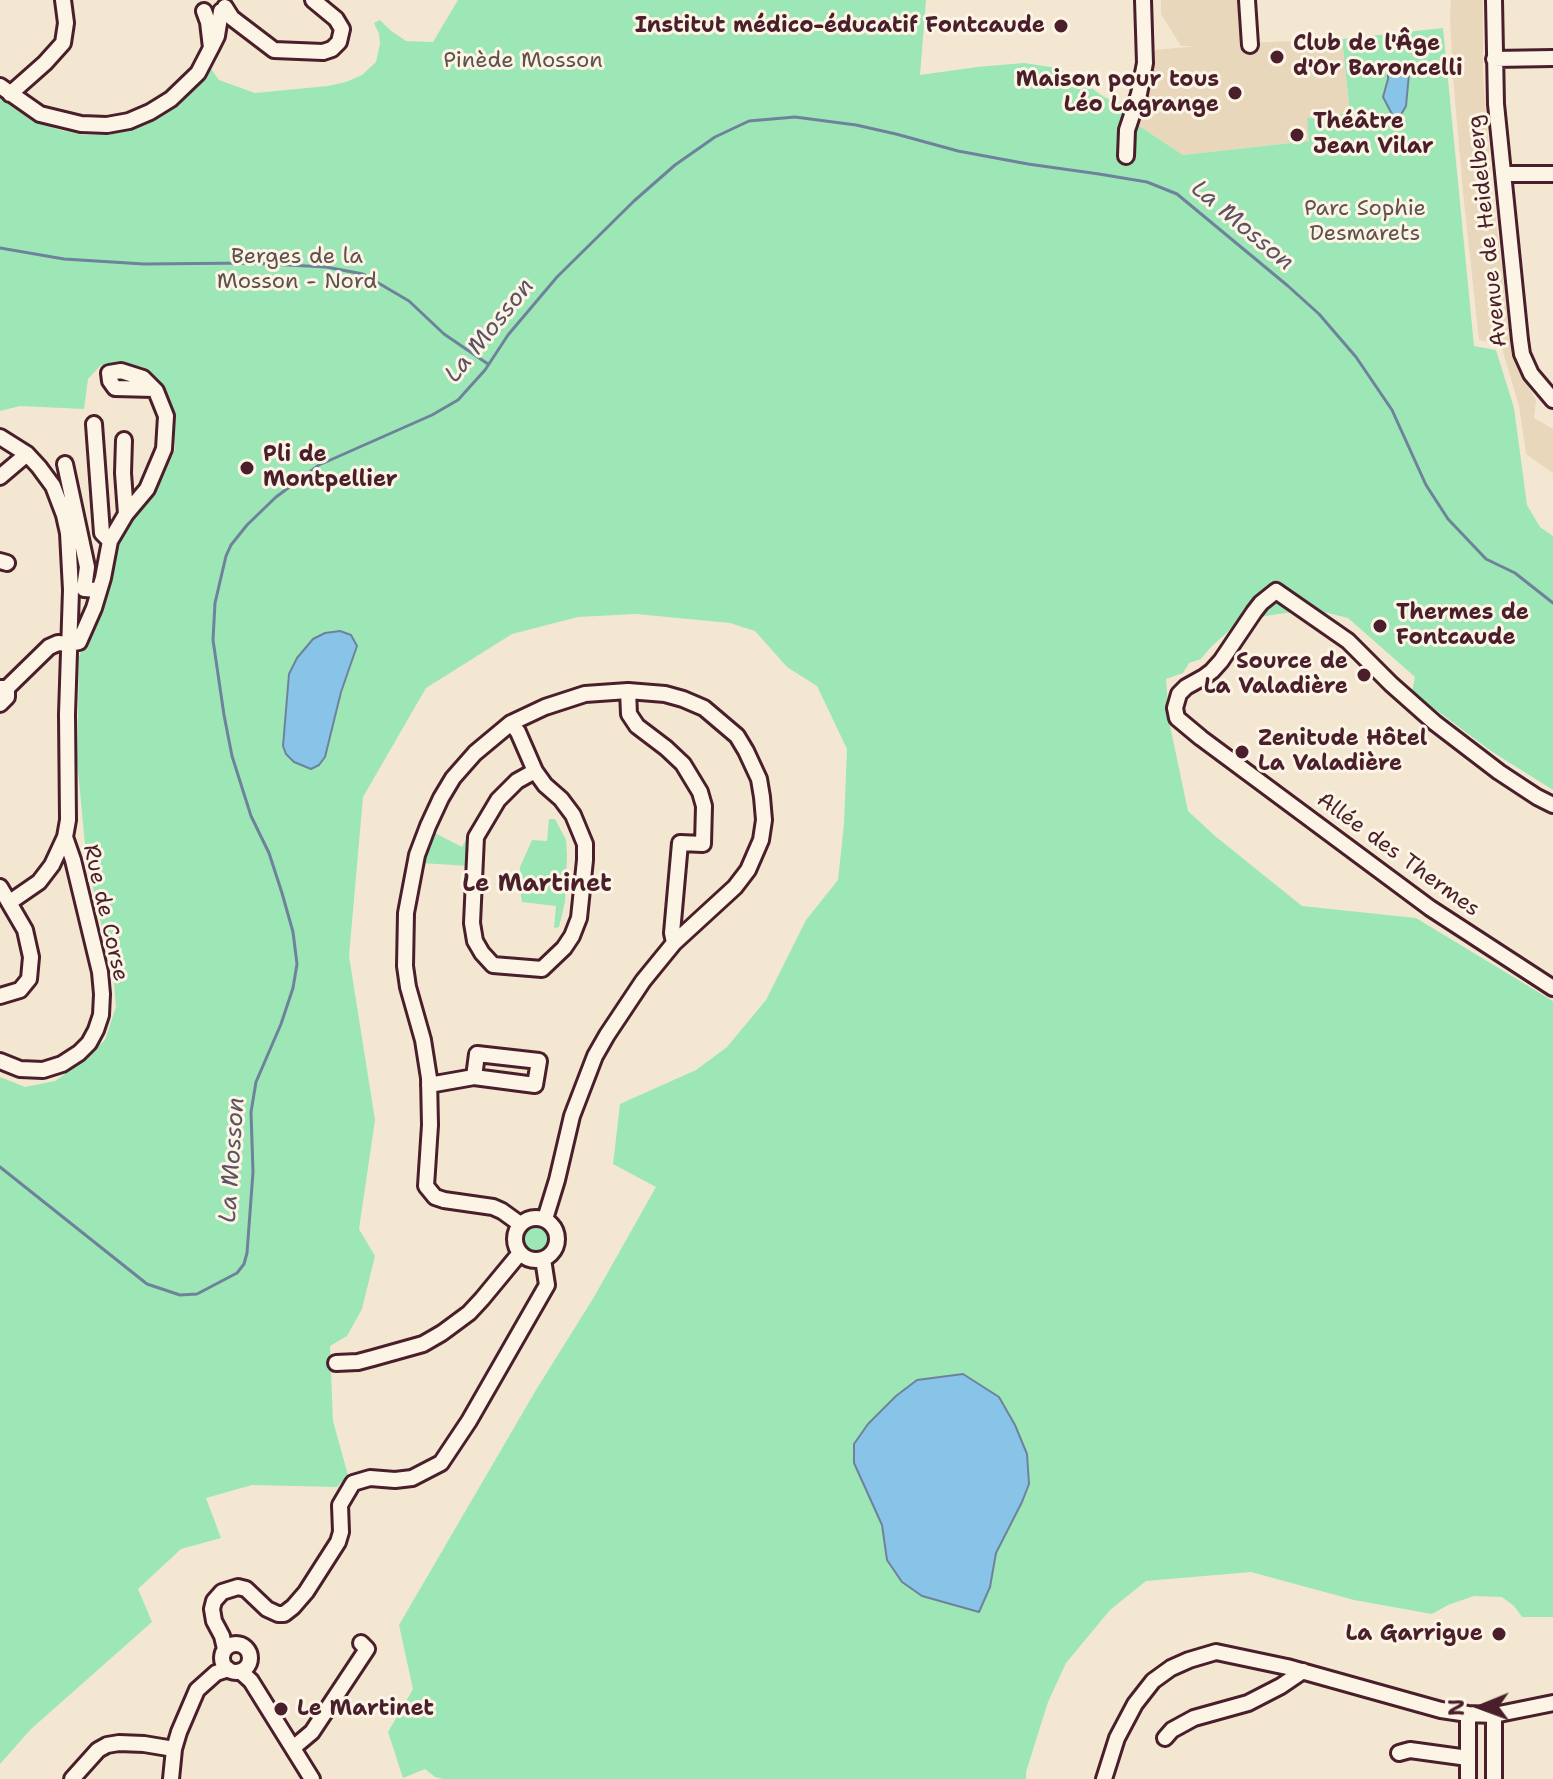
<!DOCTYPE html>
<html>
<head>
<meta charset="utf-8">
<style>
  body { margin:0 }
  #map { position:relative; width:1553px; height:1779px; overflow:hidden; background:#f3e7d2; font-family:"Shantell Sans",sans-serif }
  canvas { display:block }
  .north { position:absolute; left:1441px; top:1667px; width:80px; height:80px; -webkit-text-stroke:6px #fcf5e5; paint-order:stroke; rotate:269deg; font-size:22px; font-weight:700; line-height:32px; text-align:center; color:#4a1f2b }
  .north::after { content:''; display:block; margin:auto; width:28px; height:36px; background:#4a1f2b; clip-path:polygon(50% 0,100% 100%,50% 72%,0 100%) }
</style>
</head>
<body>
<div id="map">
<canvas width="1553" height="1779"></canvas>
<div class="north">N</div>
</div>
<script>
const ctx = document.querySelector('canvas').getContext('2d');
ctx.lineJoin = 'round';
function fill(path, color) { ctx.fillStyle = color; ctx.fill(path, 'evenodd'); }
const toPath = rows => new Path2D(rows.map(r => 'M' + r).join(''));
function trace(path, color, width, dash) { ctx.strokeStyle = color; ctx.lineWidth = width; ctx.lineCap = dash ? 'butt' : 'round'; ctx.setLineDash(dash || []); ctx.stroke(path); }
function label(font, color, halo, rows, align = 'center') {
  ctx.font = font + ' "Shantell Sans",sans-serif'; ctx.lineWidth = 6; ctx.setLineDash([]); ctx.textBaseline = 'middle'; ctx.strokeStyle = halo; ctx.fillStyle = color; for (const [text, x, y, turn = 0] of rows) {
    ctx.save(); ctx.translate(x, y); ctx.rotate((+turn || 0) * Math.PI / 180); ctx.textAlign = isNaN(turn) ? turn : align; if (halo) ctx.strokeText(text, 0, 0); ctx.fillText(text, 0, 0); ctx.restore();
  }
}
fill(toPath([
  [1161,0,1242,0,1245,43,1342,39,1350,114,1309,141,1183,155,1136,124,1152,77,1155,50,1197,46,1181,46,1161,14],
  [1451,0,1483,0,1483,76,1492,189,1510,332,1518,368,1536,400,1534,418,1553,429,1553,473,1526,454,1519,406,1501,345,1479,340,1463,192,1453,77,1450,19]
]), '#e8d7bb');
fill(toPath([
  [458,0,926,0,920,75,977,67,1024,63,1051,67,1075,76,1104,97,1125,106,1136,124,1183,155,1309,141,1307,118,1350,113,1342,39,1443,28,1474,346,1496,350,1514,408,1527,505,1540,527,1553,536,1553,790,1491,751,1412,692,1415,677,1348,618,1328,613,1303,611,1278,614,1254,618,1235,625,1210,648,1201,659,1189,663,1183,673,1166,679,1169,721,1188,811,1215,836,1302,906,1416,918,1553,1001,1553,1617,1522,1617,1514,1606,1502,1597,1474,1596,1448,1605,1432,1614,1354,1600,1251,1572,1146,1581,1110,1610,1066,1663,1048,1702,1026,1772,1026,1779,443,1779,435,1777,425,1769,403,1778,388,1732,413,1689,399,1625,536,1390,594,1297,656,1187,613,1164,620,1104,696,1070,727,1047,766,1000,806,920,838,880,844,824,847,749,817,686,787,667,755,631,730,623,636,614,578,617,512,634,426,688,363,797,349,956,375,1120,359,1229,375,1256,362,1309,347,1336,330,1346,333,1421,348,1475,337,1487,252,1485,206,1498,221,1538,181,1549,138,1589,152,1622,31,1729,0,1764,0,1077,25,1087,55,1081,83,1061,105,1040,116,1007,114,982,86,855,77,760,79,657,104,594,116,544,160,483,175,450,174,417,166,391,143,367,122,364,101,365,88,379,84,409,20,406,0,411,0,96,14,108,36,121,60,130,84,135,108,135,146,125,164,115,180,105,211,69,219,80,255,93,328,86,346,82,362,75,376,62,380,44,379,34,374,23,380,20,390,30,406,41,433,42],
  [549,819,555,819,566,840,567,856,565,902,559,927,554,928,556,906,522,902,519,883,520,867,532,840,547,841],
  [435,833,462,847,470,833,469,866,421,863],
  '520 1239a16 16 0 1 1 32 0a16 16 0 1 1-32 0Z'
]), '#9de7b6');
const water = toPath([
  [1391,65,1400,65,1409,74,1406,106,1399,118,1394,118,1383,97,1388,79,1388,68,1391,65],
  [340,631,351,635,357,646,341,692,325,757,319,765,311,769,294,762,286,754,283,746,289,674,297,658,313,639,325,633,340,631],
  [963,1374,999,1397,1015,1425,1027,1454,1029,1484,1022,1502,996,1553,990,1587,979,1612,922,1596,902,1582,887,1560,882,1525,854,1463,854,1444,868,1424,896,1396,917,1380,963,1374]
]);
fill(water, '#88c4e8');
trace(water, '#6f829c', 2);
trace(toPath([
  [0,248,64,259,144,264,250,263,326,267,363,274,409,301,444,334,488,364],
  [0,1167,147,1284,180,1295,197,1294,237,1273,244,1264,247,1253,253,1172,251,1112,256,1082,281,1024,293,988,297,964,293,932,282,893,269,853,251,816,232,756,224,715,213,640,215,603,226,556,231,545,247,525,276,497,319,465,432,415,458,400,485,370,508,335,557,277,634,201,675,165,715,137,749,121,795,117,856,125,896,134,958,151,1028,164,1099,174,1147,182,1177,194,1288,286,1319,314,1356,357,1392,410,1426,485,1448,519,1486,559,1515,573,1553,603]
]), '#6f829c', 3);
const minor = toPath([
  [1247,0,1250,45],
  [1494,0,1496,104,1520,340,1522,354,1531,374,1553,400],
  [225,7,232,18,274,50,323,52,332,49,339,42,342,29,336,19,313,0],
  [204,11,208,22,211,48,217,36,221,11],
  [1494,59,1553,58],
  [0,86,40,114,81,124,107,125,129,121,150,112,171,99,198,73,211,48],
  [10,94,45,63,63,43,66,23,63,0],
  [1126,156,1127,130,1139,94,1145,63,1143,0],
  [1504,174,1553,174],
  [94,424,102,533,110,541],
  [0,437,27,454,39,467,53,486,64,515,68,533,71,590,67,714,68,820,65,837,52,865,39,882,10,902],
  [124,440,123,473,126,514],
  [65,464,87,567,84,589,98,590],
  [0,477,27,454],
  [0,561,7,563],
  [0,688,7,688,49,647,58,643,68,644,79,642,94,608,103,578,110,541,126,514,147,489,164,449,166,416,156,391,143,378,121,371,109,373,110,381,115,388,154,389],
  [628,691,629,714,637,726,666,748,683,764,700,792,704,806,703,844,680,843,672,933,674,943],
  [0,704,7,697,7,688],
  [511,723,518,732,535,771,545,785,561,799,573,815,585,844,585,860,579,918,572,936,564,948,542,969,493,965,482,953,475,941,472,923,476,837,498,800,517,781,535,771],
  [1553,805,1537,797,1499,772,1435,723,1391,684,1348,641,1276,591,1261,603,1254,612,1221,661,1212,671,1204,677,1186,687,1179,694,1175,708,1177,718,1201,738,1430,908,1553,988],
  [0,887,25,930,31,957,29,979,20,990,0,996],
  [0,1061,20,1069,43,1070,62,1064,79,1053,89,1043,96,1030,101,1015,102,994,100,972,73,860,65,837],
  [429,1085,474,1077,535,1085,539,1061,477,1054,474,1077],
  '515 1239a21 21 0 1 1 42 0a21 21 0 1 1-42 0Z',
  [520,1224,502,1211,493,1207,444,1200,435,1197,426,1186,430,1125,429,1078,423,1040,408,987,405,966,406,913,417,855,428,826,441,798,453,778,475,753,511,723,545,707,585,694,628,691,665,694,683,699,704,708,737,736,746,751,759,779,762,797,764,820,761,840,748,870,735,887,674,943,643,981,607,1035,595,1056,572,1116,557,1180,545,1219],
  [336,1363,358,1362,373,1358,423,1344,442,1333,469,1313,482,1299,520,1253],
  '222 1658a14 14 0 1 1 28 0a14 14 0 1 1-28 0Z',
  [225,1649,222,1636,214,1621,212,1609,214,1601,222,1592,238,1587,246,1589,267,1609,278,1614,284,1614,293,1607,306,1592,338,1542,341,1532,340,1505,353,1483,370,1478,395,1480,412,1478,441,1463,469,1421,547,1285,543,1259],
  [240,1671,251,1681,312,1779],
  [1468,1714,1468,1779],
  [1165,1738,1172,1730,1194,1718,1248,1703,1281,1686,1303,1671],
  [293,1748,312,1732,367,1649,361,1643],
  [1399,1753,1410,1750,1468,1758],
  [72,1779,98,1750,107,1745,119,1743,144,1744,174,1749],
  [171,1779,174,1749,179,1732,197,1690,216,1673,228,1669],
  [1104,1779,1117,1738,1135,1704,1153,1681,1171,1668,1189,1660,1216,1652,1287,1667,1441,1710,1468,1714,1494,1715,1553,1703],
  [1494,1779,1494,1715]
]);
trace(minor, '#4a1f2b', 20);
trace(minor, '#fcf5e5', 14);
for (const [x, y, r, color] of [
  [1061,26,8,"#4a1f2b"],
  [1277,57,8,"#4a1f2b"],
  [1235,93,8,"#4a1f2b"],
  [1297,135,8,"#4a1f2b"],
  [247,468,8,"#4a1f2b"],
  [1380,626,8,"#4a1f2b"],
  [1364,675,8,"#4a1f2b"],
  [1242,752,8,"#4a1f2b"],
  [1499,1634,8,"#4a1f2b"],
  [281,1709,8,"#4a1f2b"]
]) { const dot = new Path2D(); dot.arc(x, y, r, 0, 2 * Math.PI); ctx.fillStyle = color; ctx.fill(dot); trace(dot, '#fcf5e5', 3); }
label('bold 22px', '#4a1f2b', '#fcf5e5', [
  ["Institut médico-éducatif Fontcaude",1045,26,"right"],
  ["Club de l'Âge",1293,44],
  ["d'Or Baroncelli",1293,69],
  ["Maison pour tous",1219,80,"right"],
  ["Léo Lagrange",1219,105,"right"],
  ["Théâtre",1313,122],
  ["Jean Vilar",1313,147],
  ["Pli de",263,455],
  ["Montpellier",263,480],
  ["Thermes de",1396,613],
  ["Fontcaude",1396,638],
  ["Source de",1348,662,"right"],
  ["La Valadière",1348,687,"right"],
  ["Zenitude Hôtel",1258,739],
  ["La Valadière",1258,764],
  ["La Garrigue",1483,1634,"right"],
  ["Le Martinet",297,1709]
], 'left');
label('22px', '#5f514e', '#fcf5e5', [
  ["Pinède Mosson",523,61],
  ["Parc Sophie",1365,209],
  ["Desmarets",1365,234],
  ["Berges de la",297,257],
  ["Mosson - Nord",297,282]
]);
label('22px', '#4a1f2b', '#fcf5e5', [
  ["Avenue de Heidelberg",1488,231,-96],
  ["Allée des Thermes",1398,855,36],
  ["Rue de Corse",105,913,77]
]);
label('italic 24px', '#5d5164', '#fcf5e5', [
  ["La Mosson",1242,226,40],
  ["La Mosson",490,331,-51],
  ["La Mosson",233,1160,-86]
]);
label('bold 24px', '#4a1f2b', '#fcf5e5', [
  ["Le Martinet",537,885]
]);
</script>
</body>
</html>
